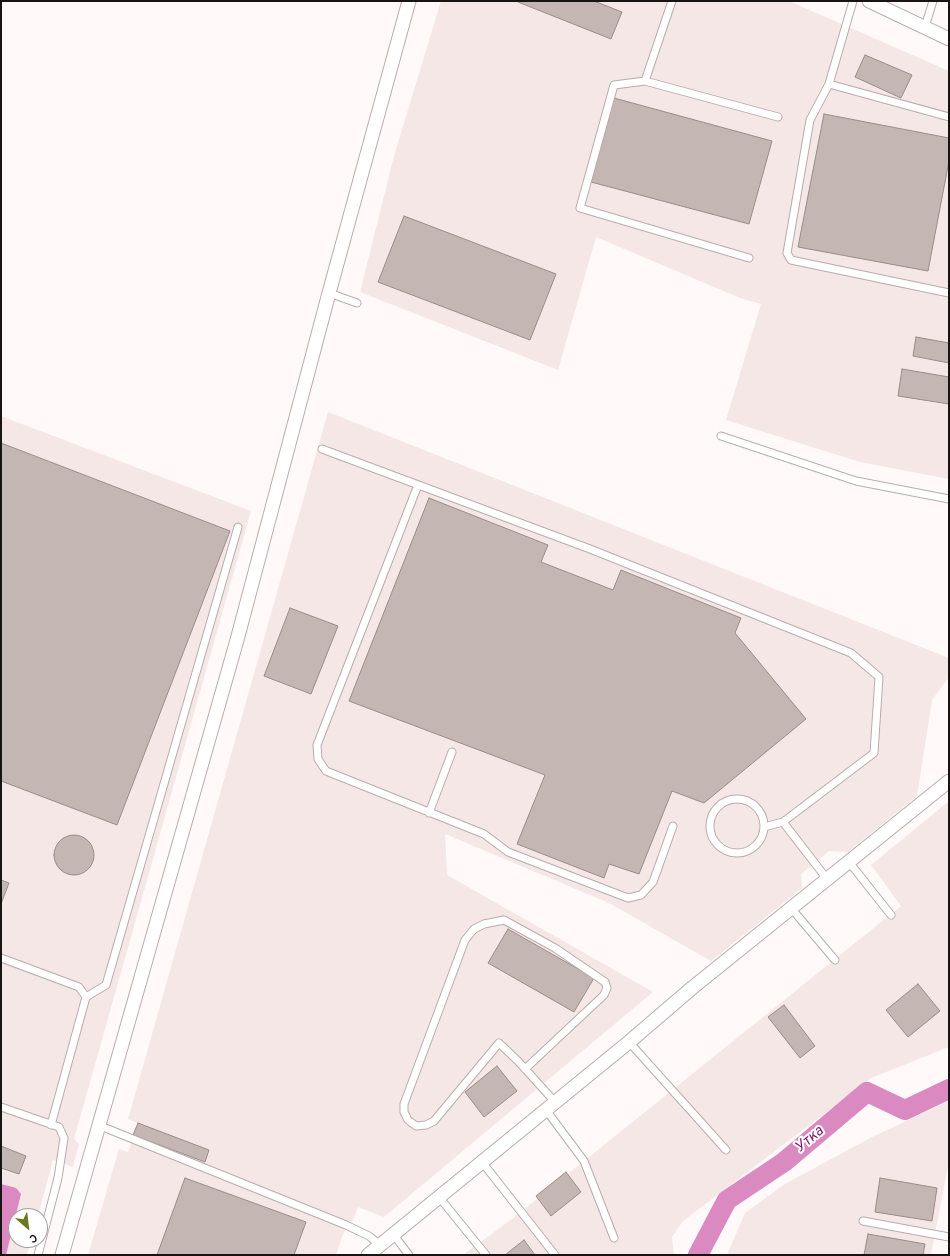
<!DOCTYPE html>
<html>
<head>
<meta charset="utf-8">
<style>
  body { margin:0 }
  #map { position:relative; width:950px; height:1256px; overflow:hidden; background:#fff9f9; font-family:Overpass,sans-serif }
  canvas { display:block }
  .frame { position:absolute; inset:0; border:2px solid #191414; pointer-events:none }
  .north { position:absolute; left:8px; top:1208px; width:40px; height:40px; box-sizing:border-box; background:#fff; border:1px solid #a3a1a1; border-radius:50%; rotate:152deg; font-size:11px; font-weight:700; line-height:16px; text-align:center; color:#191414 }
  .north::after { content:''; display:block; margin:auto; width:14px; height:18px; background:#6c7722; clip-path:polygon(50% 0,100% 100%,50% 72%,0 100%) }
</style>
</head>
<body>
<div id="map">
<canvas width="950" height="1256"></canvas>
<div class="frame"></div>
<div class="north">С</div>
</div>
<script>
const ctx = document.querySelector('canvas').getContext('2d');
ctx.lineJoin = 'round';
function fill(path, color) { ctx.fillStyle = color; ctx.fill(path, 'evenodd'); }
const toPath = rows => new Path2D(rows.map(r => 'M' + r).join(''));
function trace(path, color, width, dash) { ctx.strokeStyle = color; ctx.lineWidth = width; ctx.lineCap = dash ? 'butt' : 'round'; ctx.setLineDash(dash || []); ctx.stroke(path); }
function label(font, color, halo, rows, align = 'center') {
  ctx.font = font + ' Overpass,sans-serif'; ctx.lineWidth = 4; ctx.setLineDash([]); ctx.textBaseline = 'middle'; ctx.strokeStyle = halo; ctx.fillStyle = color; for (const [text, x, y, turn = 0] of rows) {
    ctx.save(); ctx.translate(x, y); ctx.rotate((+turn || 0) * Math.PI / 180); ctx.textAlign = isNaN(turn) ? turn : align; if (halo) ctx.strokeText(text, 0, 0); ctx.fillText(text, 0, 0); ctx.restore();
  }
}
fill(toPath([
  [441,1,789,1,949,71,949,479,860,462,726,420,761,304,740,298,596,237,558,370,360,292,394,156],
  [328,412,949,658,949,677,932,700,917,796,848,852,829,851,801,874,802,888,711,961,609,903,445,834,447,875,653,992,384,1217,358,1207,353,1220,346,1226,336,1255,88,1255,119,1149,128,1152,138,1123,128,1119],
  [1,416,251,511,74,1139,79,1144,73,1167,53,1160,38,1216,16,1216,16,1240,31,1240,27,1255,1,1255],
  [949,801,949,1047,871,1078,683,1221,672,1237,674,1255,463,1255,512,1219,901,906,871,865],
  [949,1101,949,1161,931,1255,727,1255,745,1213,785,1184,870,1138]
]), '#f5e7e6');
fill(toPath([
  [1,1184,16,1188,21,1194,6,1255,1,1255]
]), '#db89c1');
trace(toPath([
  [698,1255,727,1200,784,1162,867,1092,905,1110,949,1089]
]), '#db89c1', 20);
const building = toPath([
  [519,1,594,1,622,12,611,39,518,2,519,1],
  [865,55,912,75,901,98,855,77,865,55],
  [614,98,772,141,749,224,591,182,614,98],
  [824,114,949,138,949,161,928,271,798,247,824,114],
  [404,216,556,274,530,340,378,282,404,216],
  [916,337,949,343,949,363,913,356,916,337],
  [902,369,949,377,949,404,898,396,902,369],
  [1,443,230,531,117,825,1,781,1,443],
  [429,498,548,545,541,562,613,590,621,570,741,618,735,633,806,719,704,803,672,791,639,874,609,864,604,878,517,844,545,775,349,701,429,498],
  [290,608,338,626,311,694,264,676,290,608],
  '54 855a20 20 0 1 1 40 0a20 20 0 1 1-40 0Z',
  [1,880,9,883,1,904,1,880],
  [508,929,594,978,574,1012,488,963,508,929],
  [918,984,940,1011,908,1037,886,1010,918,984],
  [784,1005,815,1046,800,1058,768,1017,784,1005],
  [497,1066,517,1091,484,1117,465,1092,497,1066],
  [138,1123,209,1150,205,1162,133,1135,138,1123],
  [1,1146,26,1156,19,1174,1,1168,1,1146],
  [566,1172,581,1192,551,1216,536,1196,566,1172],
  [185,1178,306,1222,294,1255,157,1255,185,1178],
  [880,1178,937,1188,932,1221,875,1212,880,1178],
  [868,1234,925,1244,923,1255,864,1255,868,1234],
  [524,1240,535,1255,505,1255,524,1240]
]);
fill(building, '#c4b7b3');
trace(building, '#9a8d89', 1);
const lane = toPath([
  [853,1,829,84,810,120,787,253,791,260,949,293],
  [925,27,933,1],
  [645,81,672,1],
  [829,84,949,117],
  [749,258,580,208,614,85,645,81,778,117],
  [329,293,357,303],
  [721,436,856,481,949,499],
  [322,449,590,549,851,653,879,677,874,753,783,822,764,827],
  [418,485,317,745,318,759,326,771,484,834,508,852,628,898,641,895,653,882,673,826],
  '710 826a27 27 0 1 1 54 0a27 27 0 1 1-54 0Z',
  [429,813,452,752],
  [783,822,827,879],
  [849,862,891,915],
  [791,908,835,960],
  [1,958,79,987,86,997,51,1125],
  [86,997,106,985,238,527],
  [629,1042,726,1150],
  [525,1069,604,995,607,988,605,982,555,948,504,920,484,924,474,929,465,940,404,1104,404,1112,408,1120,416,1126,426,1125,434,1121,499,1043,518,1061,555,1102],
  [1,1107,59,1127,64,1138,58,1178,38,1255],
  [546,1110,584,1161,614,1238],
  [98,1125,346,1225,369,1236,380,1245],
  [482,1162,555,1255],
  [439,1197,486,1255],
  [863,1221,949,1237],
  [393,1234,409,1255]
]);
const street = toPath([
  [869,1,949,39],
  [62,1255,237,640,329,293,409,1],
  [368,1255,629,1042,692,988,949,781]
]);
trace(lane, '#baacac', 9);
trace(street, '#baacac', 15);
trace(lane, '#fff', 7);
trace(street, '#fff', 13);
label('italic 15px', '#791862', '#fff', [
  ["Утка",810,1140,-40]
]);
</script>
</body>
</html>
